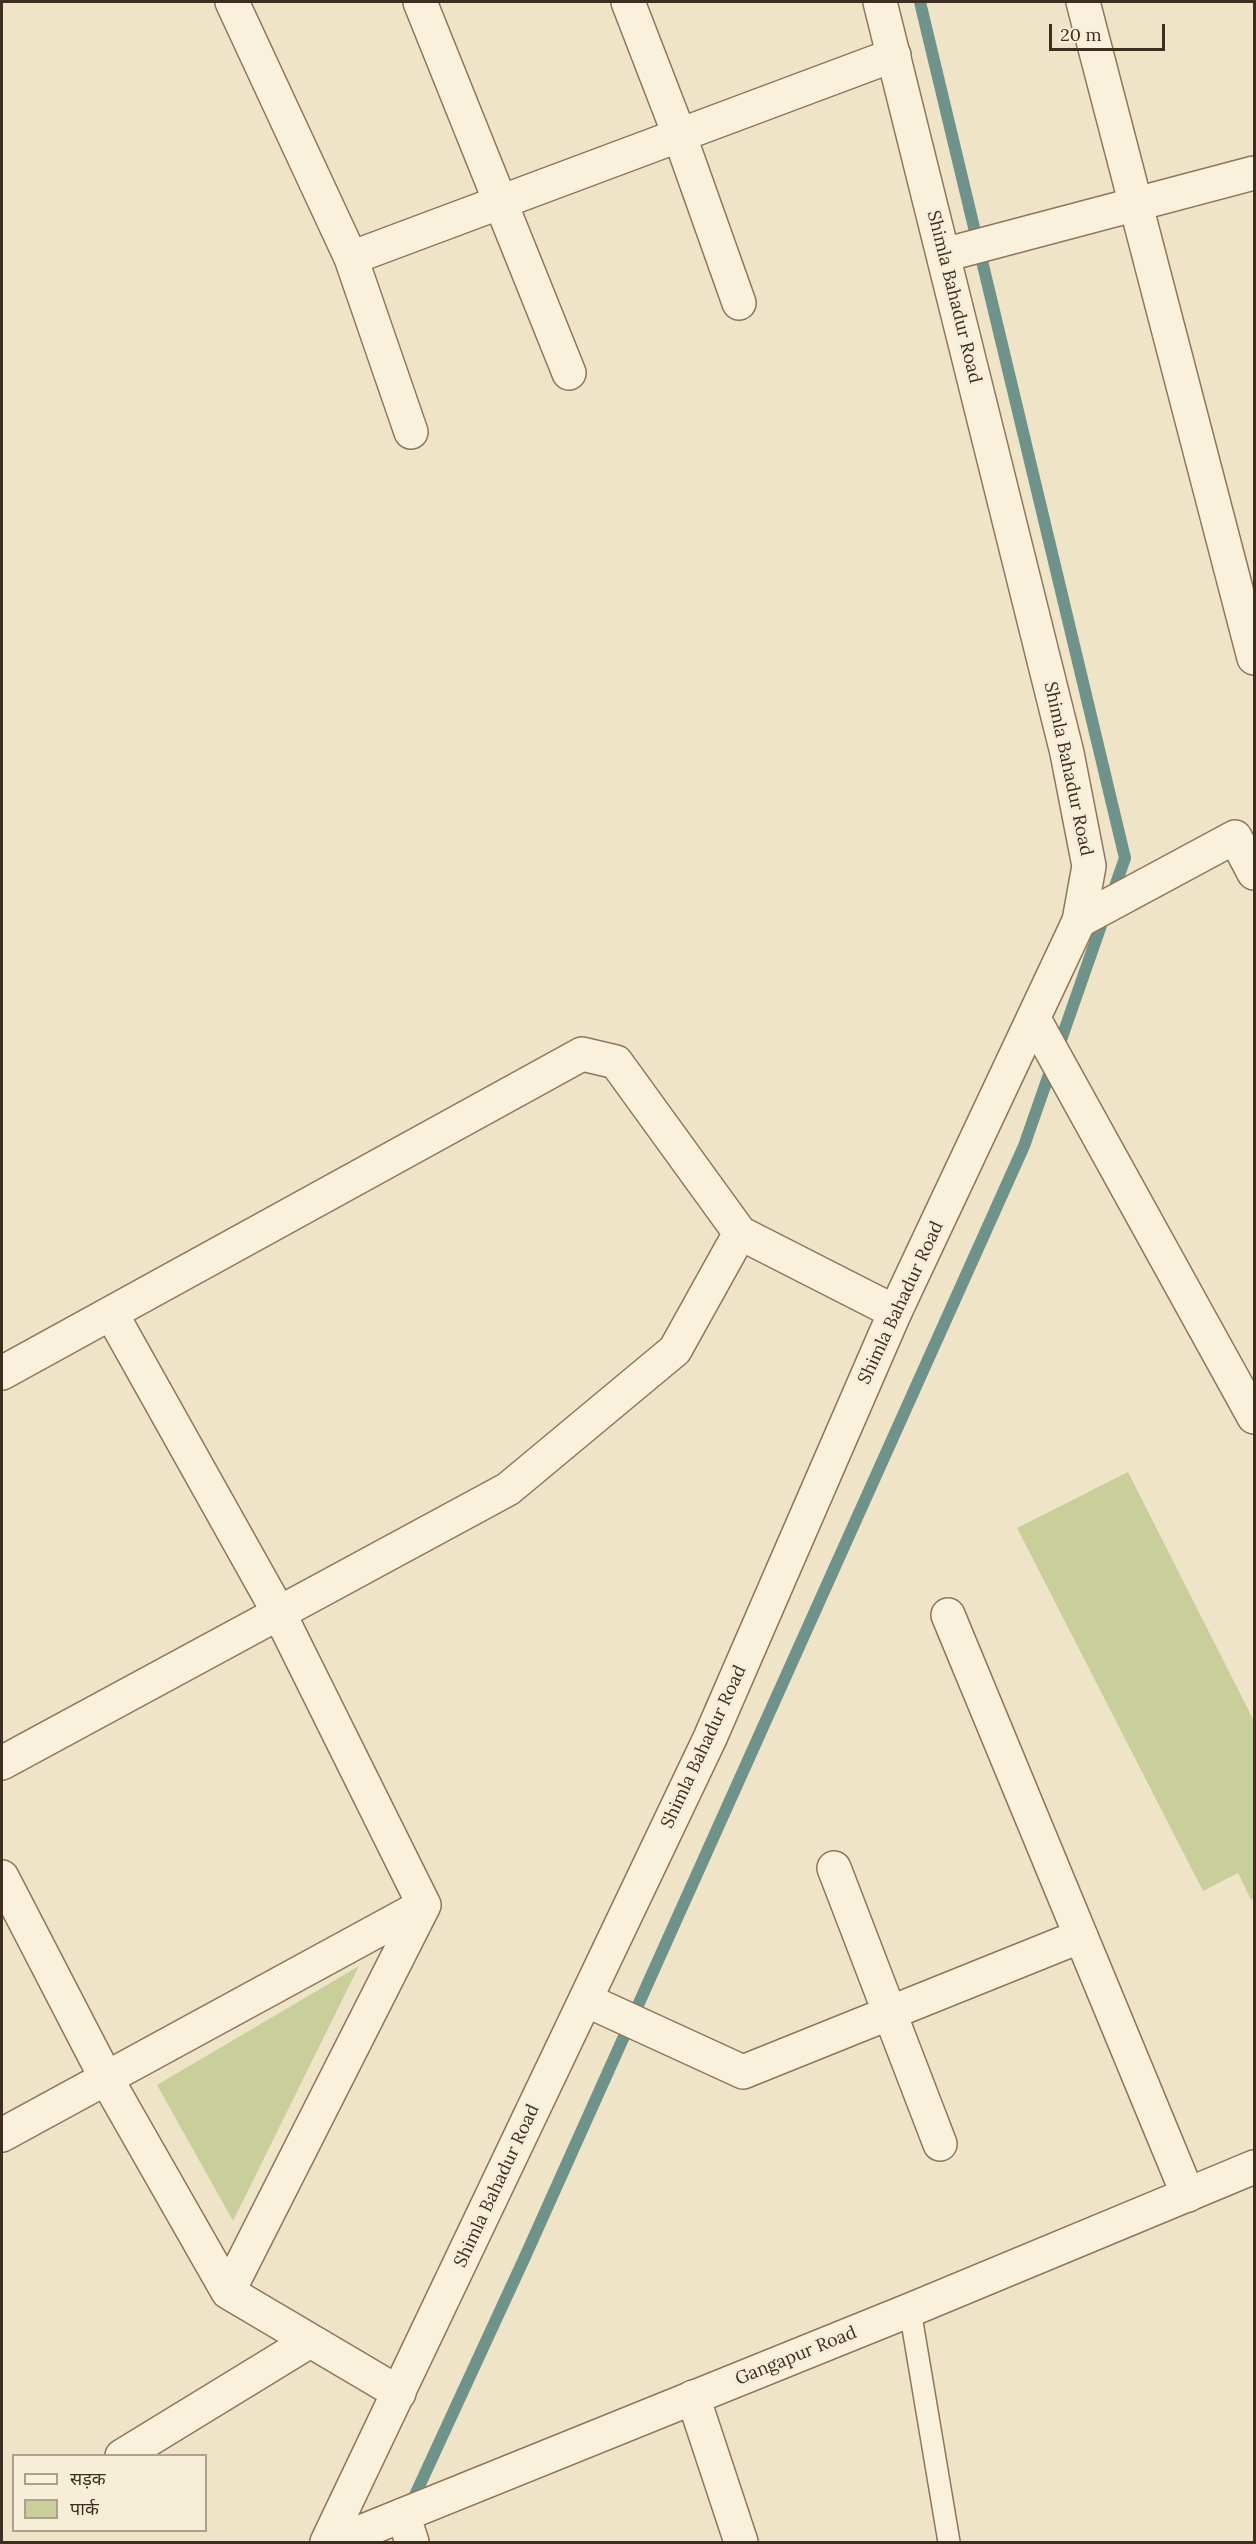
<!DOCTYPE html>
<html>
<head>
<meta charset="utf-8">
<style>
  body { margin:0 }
  #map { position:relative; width:1256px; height:2544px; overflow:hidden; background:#f0e4c8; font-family:Lora,"Noto Sans Devanagari",serif }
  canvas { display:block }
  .frame { position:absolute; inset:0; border:3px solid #3d2e20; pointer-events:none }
  .legend { position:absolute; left:12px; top:2454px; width:195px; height:78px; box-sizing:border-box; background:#f7eed8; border:2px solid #ada18e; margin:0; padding:8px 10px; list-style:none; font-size:18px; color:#3d2e20 }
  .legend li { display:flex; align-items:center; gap:12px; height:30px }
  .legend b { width:30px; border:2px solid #ada18e }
  .scale { position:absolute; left:1049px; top:24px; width:116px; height:27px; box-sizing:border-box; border:3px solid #3d2e20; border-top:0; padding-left:8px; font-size:18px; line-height:21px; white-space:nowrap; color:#3d2e20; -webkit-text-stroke:4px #f7eed8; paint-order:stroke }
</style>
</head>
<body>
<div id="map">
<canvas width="1256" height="2544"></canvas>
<div class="frame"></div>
<ul class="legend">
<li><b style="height:8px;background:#faf1dc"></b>सड़क</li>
<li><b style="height:16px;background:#c9cf9b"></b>पार्क</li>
</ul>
<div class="scale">20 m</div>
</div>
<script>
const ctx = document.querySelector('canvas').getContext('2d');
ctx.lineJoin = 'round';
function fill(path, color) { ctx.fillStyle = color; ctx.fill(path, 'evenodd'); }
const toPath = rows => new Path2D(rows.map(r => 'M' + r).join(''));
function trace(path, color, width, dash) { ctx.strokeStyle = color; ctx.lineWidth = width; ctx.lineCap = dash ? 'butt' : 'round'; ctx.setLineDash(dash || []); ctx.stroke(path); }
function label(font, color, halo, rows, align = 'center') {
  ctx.font = font + ' Lora,serif'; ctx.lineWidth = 6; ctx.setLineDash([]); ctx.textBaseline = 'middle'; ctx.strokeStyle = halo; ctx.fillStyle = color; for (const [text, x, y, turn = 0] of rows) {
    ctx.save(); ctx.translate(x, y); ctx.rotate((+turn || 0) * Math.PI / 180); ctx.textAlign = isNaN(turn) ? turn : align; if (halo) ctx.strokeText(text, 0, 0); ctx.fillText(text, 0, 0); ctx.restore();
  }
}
fill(toPath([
  [1128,1472,1254,1721,1254,1898,1251,1900,1238,1873,1203,1891,1017,1528],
  [359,1966,233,2221,157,2085]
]), '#c9cf9b');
trace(toPath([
  [920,2,1125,858,1111,898],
  [410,2506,524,2259,1024,1146,1105,914]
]), '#6f938a', 12);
const service = toPath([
  [910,2310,949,2542]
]);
const minor = toPath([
  [232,2,351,258,411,432],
  [420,2,569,373],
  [628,2,679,134,739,303],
  [1083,2,1254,658],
  [944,255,1254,173],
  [351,258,894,55],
  [1079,921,1235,837,1254,873],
  [1034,1019,1254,1417],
  [111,1313,279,1613,424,1905,228,2292],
  [2,1373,582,1054,616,1062,740,1233,895,1312],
  [948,1615,1188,2195],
  [2,1763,508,1489,675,1350,740,1233],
  [834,1868,940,2144],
  [2,1877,106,2078,228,2292,399,2393],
  [586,2000,743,2072,1081,1936],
  [2,2135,424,1905],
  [693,2397,741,2542],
  [122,2456,310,2341],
  [403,2515,412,2542]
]);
const tertiary = toPath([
  [327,2542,710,1738,895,1312,1079,921,1089,866,1067,753,880,2],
  [336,2542,910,2310,1254,2167]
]);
trace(service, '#8d765c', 24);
trace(minor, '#8d765c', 36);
trace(tertiary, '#8d765c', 36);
trace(service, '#faf1dc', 21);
trace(minor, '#faf1dc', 33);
trace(tertiary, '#faf1dc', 33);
label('18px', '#3d2e20', '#f7eed8', [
  ["Shimla Bahadur Road",954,297,76],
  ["Shimla Bahadur Road",1068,769,78],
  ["Shimla Bahadur Road",901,1303,-65],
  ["Shimla Bahadur Road",704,1747,-65],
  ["Shimla Bahadur Road",497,2186,-65],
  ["Gangapur Road",796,2356,-22]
]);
</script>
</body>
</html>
